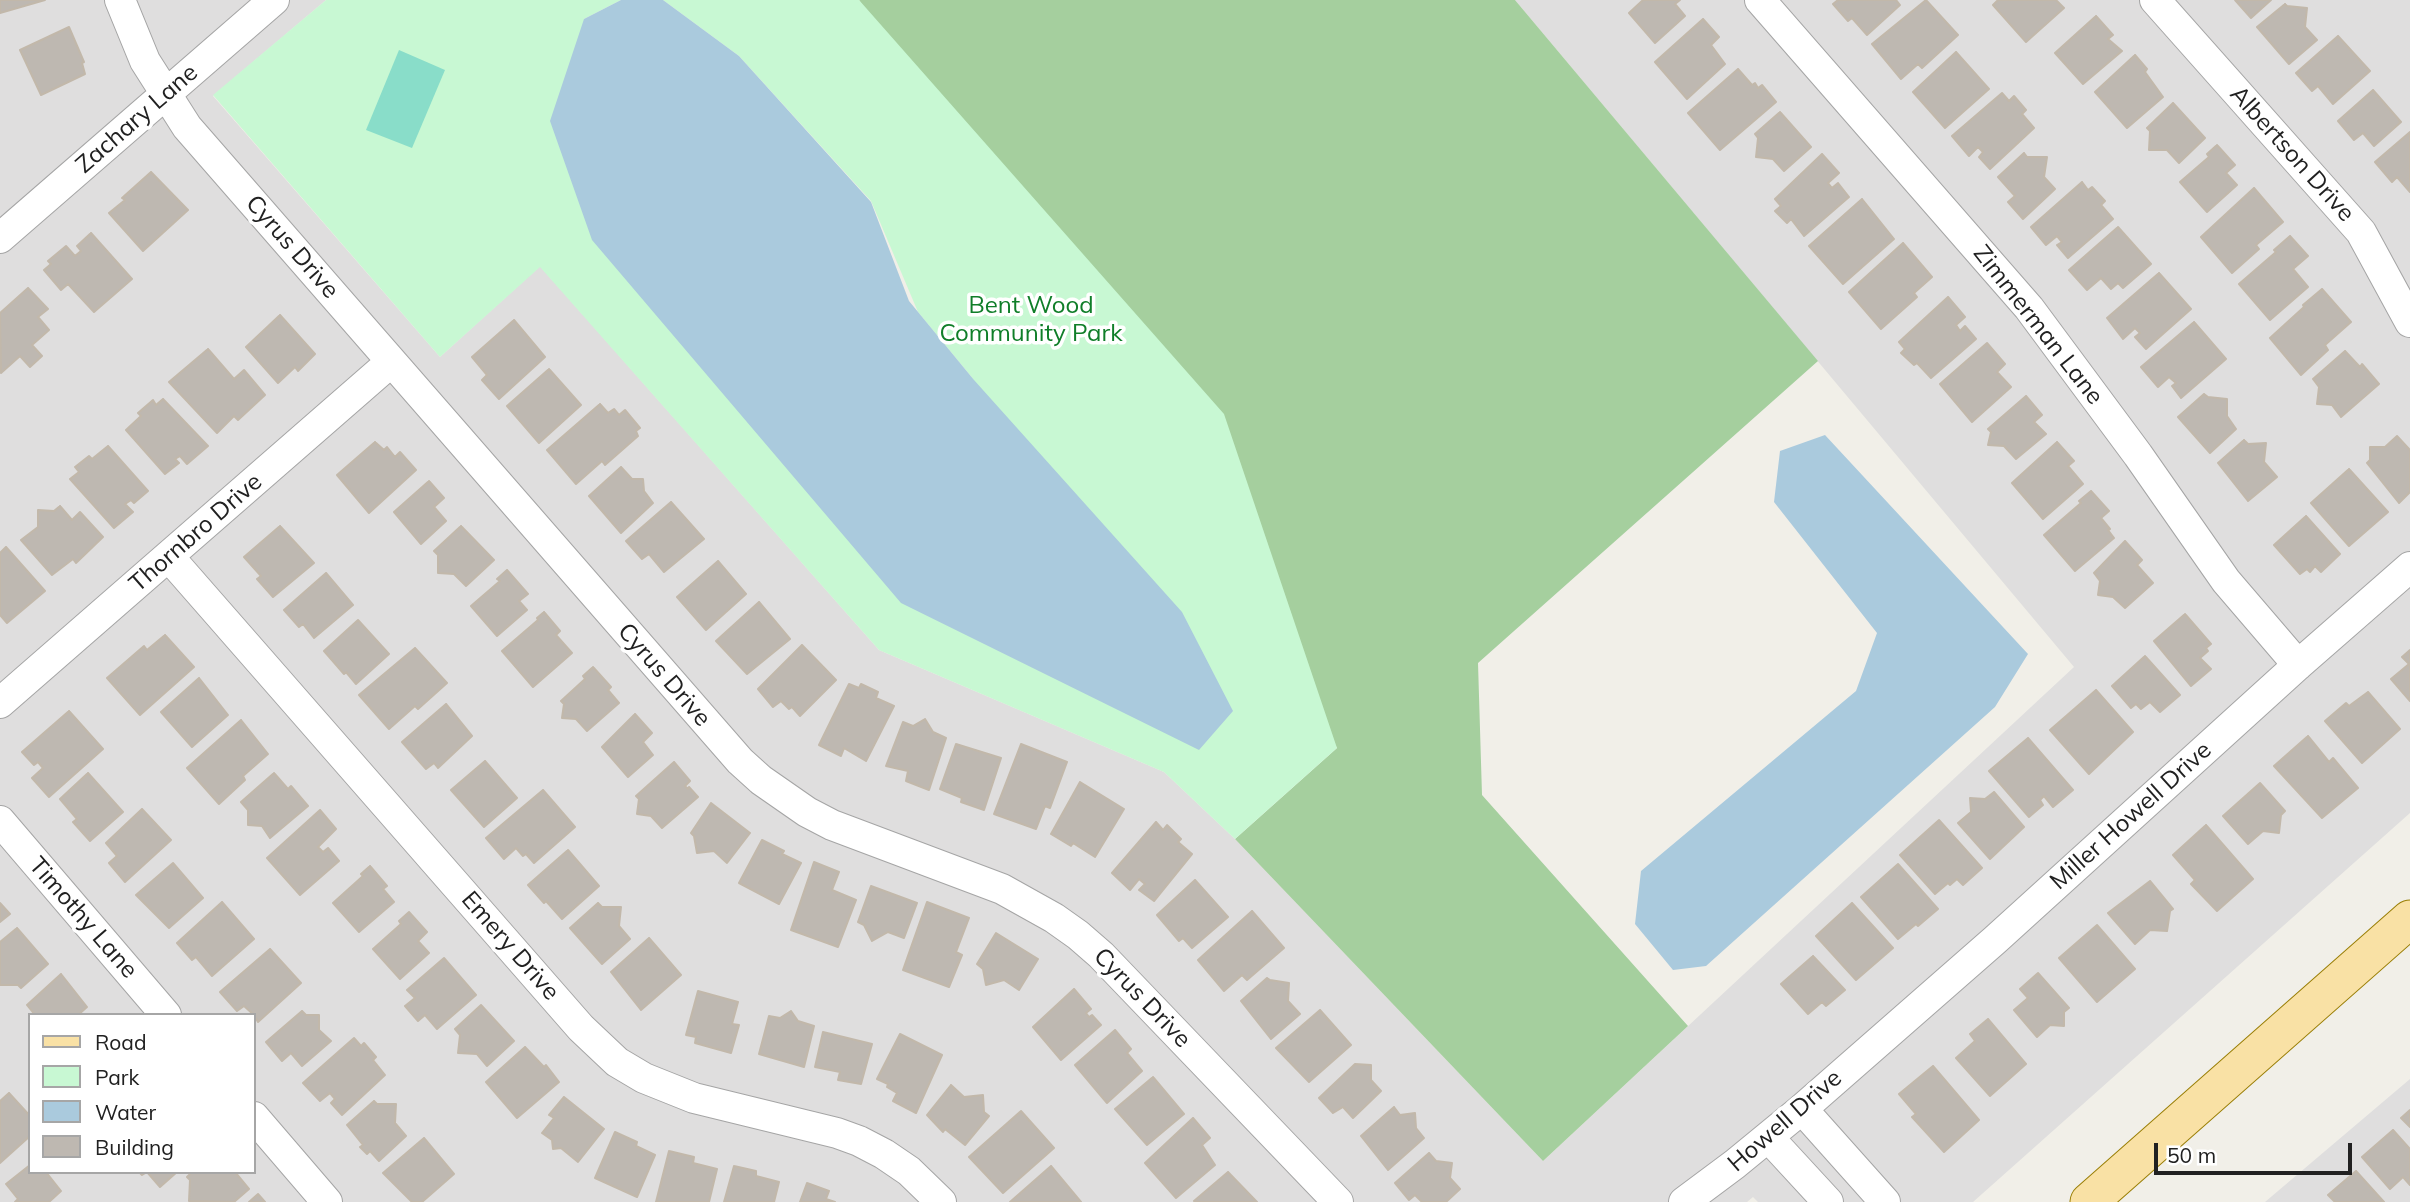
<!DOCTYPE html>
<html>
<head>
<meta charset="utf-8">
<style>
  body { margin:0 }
  #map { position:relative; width:2410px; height:1202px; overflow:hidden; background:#f1efe8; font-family:Mulish,sans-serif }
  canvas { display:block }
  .legend { position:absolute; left:28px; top:1013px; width:228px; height:161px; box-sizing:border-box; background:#fff; border:2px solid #a6a6a6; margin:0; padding:9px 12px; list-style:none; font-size:21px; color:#212121 }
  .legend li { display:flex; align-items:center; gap:14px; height:35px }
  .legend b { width:35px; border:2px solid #a6a6a6 }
  .scale { position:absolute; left:2154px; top:1143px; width:198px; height:32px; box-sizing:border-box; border:4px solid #212121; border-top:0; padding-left:9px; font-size:21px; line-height:24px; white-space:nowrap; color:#212121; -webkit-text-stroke:5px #fff; paint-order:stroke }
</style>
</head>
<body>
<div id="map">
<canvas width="2410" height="1202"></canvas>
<ul class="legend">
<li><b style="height:9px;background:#f9e1a5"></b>Road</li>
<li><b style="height:19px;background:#c8f8d3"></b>Park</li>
<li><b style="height:19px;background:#aacadd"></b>Water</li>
<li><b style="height:19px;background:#beb8b1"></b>Building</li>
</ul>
<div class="scale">50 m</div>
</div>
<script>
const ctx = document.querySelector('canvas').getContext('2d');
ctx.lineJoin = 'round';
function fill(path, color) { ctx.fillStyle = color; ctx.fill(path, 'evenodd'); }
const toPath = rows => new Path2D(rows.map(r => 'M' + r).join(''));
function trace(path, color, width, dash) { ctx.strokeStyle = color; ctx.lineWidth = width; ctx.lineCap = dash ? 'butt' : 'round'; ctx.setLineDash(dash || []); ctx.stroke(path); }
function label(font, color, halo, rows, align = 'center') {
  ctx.font = font + ' Mulish,sans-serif'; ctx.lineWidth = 7; ctx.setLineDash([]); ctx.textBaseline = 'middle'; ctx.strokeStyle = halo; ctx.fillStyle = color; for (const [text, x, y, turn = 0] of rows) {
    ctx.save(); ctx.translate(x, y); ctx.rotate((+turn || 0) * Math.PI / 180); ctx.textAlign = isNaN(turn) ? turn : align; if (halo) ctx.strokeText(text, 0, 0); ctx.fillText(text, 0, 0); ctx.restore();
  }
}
fill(toPath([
  [0,0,326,0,213,96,440,357,540,266,879,650,1164,772,1235,839,1543,1161,2074,667,1515,0,2410,0,2410,813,1973,1202,1758,1202,1753,1197,1747,1202,0,1202],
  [30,1015,254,1015,254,1172,30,1172],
  [2410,1079,2410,1202,2265,1202]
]), '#dfdede');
fill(toPath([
  [859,0,1515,0,1818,361,1478,663,1482,795,1688,1026,1543,1161,1235,839,1337,748]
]), '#a5cf9e');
fill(toPath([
  [326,0,621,0,584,19,974,380,918,312,871,201,739,56,663,0,859,0,1224,414,1337,748,1235,839,1164,772,879,650,540,267,440,357,213,95]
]), '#c8f8d3');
fill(toPath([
  [399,50,445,70,412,148,366,130]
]), '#89ddc9');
fill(toPath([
  [621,0,663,0,739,56,871,202,909,301,974,380,1182,612,1233,711,1199,750,901,603,592,240,550,121,584,19],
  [1825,435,2028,654,1995,707,1706,966,1673,970,1635,924,1641,871,1856,691,1877,633,1774,502,1780,451]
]), '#aacadd');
const building = toPath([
  [0,0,45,0,0,13,0,0],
  [1643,0,1680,0,1675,4,1685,16,1655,43,1629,13,1643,0],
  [1838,0,1896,0,1900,5,1867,35,1852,18,1848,21,1833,4,1838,0],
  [1926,0,1958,35,1922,68,1918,64,1901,79,1872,44,1926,0],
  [1998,0,2056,0,2064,8,2026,42,1993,5,1998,0],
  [2235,0,2271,0,2251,18,2235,0],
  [2285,4,2287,6,2307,8,2305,27,2317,40,2289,64,2257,27,2285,4],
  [2096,16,2113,35,2108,39,2122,51,2083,84,2055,53,2096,16],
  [1703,19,1719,37,1711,45,1725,64,1687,99,1655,62,1703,19],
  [69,27,84,62,82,63,85,74,41,95,20,50,69,27],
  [2338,36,2370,71,2333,104,2318,86,2312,91,2296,73,2338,36],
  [1956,52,1989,89,1945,128,1913,92,1956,52],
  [2135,55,2147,69,2145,72,2163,97,2127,128,2095,92,2135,55],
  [1738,69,1752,85,1755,83,1758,88,1762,85,1776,102,1720,150,1688,113,1738,69],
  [2373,90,2401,122,2374,146,2363,133,2354,140,2338,121,2373,90],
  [2002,93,2009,101,2014,96,2026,110,2022,114,2034,128,1990,169,1979,157,1983,152,1978,147,1969,156,1952,136,2002,93],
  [2173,103,2205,138,2179,163,2167,150,2149,150,2150,131,2147,128,2173,103],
  [1780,112,1811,147,1784,171,1773,159,1756,157,1758,138,1755,134,1780,112],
  [2410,132,2410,192,2397,177,2392,182,2375,162,2410,132],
  [2217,145,2235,165,2226,173,2237,185,2207,212,2180,182,2209,157,2207,154,2217,145],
  [2024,153,2027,157,2047,157,2044,177,2055,189,2023,219,2008,202,2015,196,1998,177,2024,153],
  [1822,154,1839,173,1828,183,1832,188,1838,183,1849,197,1804,236,1791,219,1787,223,1775,211,1781,206,1775,199,1822,154],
  [151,172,188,210,143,251,109,213,125,200,122,198,151,172],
  [2082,182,2088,190,2092,187,2105,201,2101,205,2113,219,2068,258,2057,245,2062,242,2057,236,2046,245,2031,227,2082,182],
  [2254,188,2283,222,2256,245,2259,249,2232,273,2201,237,2254,188],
  [1862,199,1894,239,1843,284,1809,246,1862,199],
  [2118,227,2151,264,2123,288,2118,283,2111,289,2101,278,2087,290,2069,270,2118,227],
  [91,233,132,279,94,312,68,284,61,290,44,270,51,264,48,261,66,246,75,256,81,251,77,246,91,233],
  [2290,236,2308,256,2293,269,2308,287,2270,320,2239,284,2276,252,2274,250,2290,236],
  [1903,243,1932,277,1914,293,1917,297,1881,329,1849,292,1903,243],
  [2159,273,2191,309,2146,349,2135,337,2140,333,2135,328,2123,339,2107,318,2159,273],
  [28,288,48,309,38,317,49,330,32,345,42,356,30,367,20,356,1,373,0,313,28,288],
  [2322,289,2351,322,2325,345,2328,350,2301,375,2270,338,2304,307,2303,305,2322,289],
  [1948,297,1965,317,1956,325,1960,331,1965,326,1976,339,1931,378,1917,363,1914,365,1901,353,1905,349,1899,342,1948,297],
  [280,315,315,354,298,371,295,367,278,383,246,347,280,315],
  [514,320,545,357,499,399,482,380,487,375,472,357,514,320],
  [2194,322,2226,359,2181,398,2172,386,2176,383,2169,377,2158,387,2141,367,2194,322],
  [1987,343,2005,364,1997,372,2011,387,1972,422,1940,384,1987,343],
  [208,349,234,379,244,370,265,395,238,420,234,416,217,433,169,382,208,349],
  [2345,351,2360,367,2362,364,2379,384,2341,417,2332,405,2317,404,2319,387,2313,379,2345,351],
  [549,369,581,405,539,443,507,406,549,369],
  [2204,394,2208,397,2227,399,2227,416,2236,429,2210,453,2178,417,2204,394],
  [2026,396,2042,415,2034,422,2046,434,2016,459,2004,446,1988,445,1991,432,1988,429,2026,396],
  [163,399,208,446,187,464,180,456,175,459,179,463,165,474,126,430,141,416,138,413,153,400,156,405,163,399],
  [600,404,608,413,614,409,619,415,625,410,640,428,636,431,638,436,605,465,602,461,576,484,547,450,600,404],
  [2397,436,2410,450,2410,492,2399,503,2367,463,2370,460,2370,447,2385,447,2397,436],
  [2244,440,2248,444,2266,443,2264,462,2277,477,2248,501,2218,463,2244,440],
  [375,442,384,450,387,447,395,457,400,452,416,470,369,513,337,475,375,442],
  [2057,442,2074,461,2068,466,2083,484,2043,519,2012,483,2057,442],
  [108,446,148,491,134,503,131,500,125,504,133,512,114,528,70,479,79,472,75,467,89,456,92,459,108,446],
  [621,467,632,479,643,479,644,491,653,503,621,533,589,496,621,467],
  [2349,469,2388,512,2349,546,2311,503,2349,469],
  [429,481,444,498,434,507,446,521,421,544,394,512,429,481],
  [2091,491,2109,511,2101,518,2110,529,2108,530,2114,538,2075,571,2044,535,2081,503,2079,501,2091,491],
  [671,502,704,539,664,572,649,554,642,559,626,541,671,502],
  [60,506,72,520,80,512,103,537,76,563,73,559,52,575,21,540,38,527,38,510,54,511,60,506],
  [2306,516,2340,554,2321,572,2315,566,2310,572,2307,569,2300,574,2274,545,2306,516],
  [280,526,314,563,273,597,257,579,261,576,244,557,280,526],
  [461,526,494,560,466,586,454,574,438,573,438,555,434,551,461,526],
  [2125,541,2142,560,2137,565,2153,583,2125,608,2113,597,2098,595,2100,581,2094,573,2125,541],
  [6,547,45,591,7,623,0,615,0,553,6,547],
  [718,561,746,594,706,630,677,597,718,561],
  [507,570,528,594,519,601,527,610,497,636,471,606,500,581,497,579,507,570],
  [326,573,353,605,314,638,303,624,299,627,284,610,326,573],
  [759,602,790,639,747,674,716,641,759,602],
  [544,612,560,631,556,635,572,653,533,687,502,651,538,620,537,618,544,612],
  [2185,614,2211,644,2206,648,2208,651,2200,658,2211,669,2191,686,2154,641,2185,614],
  [358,620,389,654,356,684,346,672,344,674,324,651,358,620],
  [165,635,194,667,140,715,107,678,144,646,147,650,165,635],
  [802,645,836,680,800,716,792,707,789,709,781,701,773,707,758,689,802,645],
  [415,648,447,683,418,709,415,706,389,729,359,695,415,648],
  [2410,650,2410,701,2391,679,2409,664,2402,657,2410,650],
  [2145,656,2180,695,2160,712,2150,702,2141,709,2136,704,2131,708,2112,686,2145,656],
  [593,667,611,687,608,690,619,703,587,731,576,719,562,718,564,704,561,701,585,679,583,676,593,667],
  [199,678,228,715,192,747,161,712,199,678],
  [849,684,859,688,861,684,878,692,876,698,894,706,866,761,844,748,841,756,819,745,849,684],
  [2096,690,2133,732,2089,774,2050,730,2096,690],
  [2368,692,2400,729,2362,763,2325,721,2346,703,2349,706,2368,692],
  [446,704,472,736,438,768,434,763,426,769,402,742,446,704],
  [69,711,103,749,49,797,32,778,43,768,38,762,34,765,22,752,69,711],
  [635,714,652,733,643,742,653,755,628,777,602,747,635,714],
  [925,719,933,732,946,738,929,790,906,781,908,771,886,766,903,722,913,726,925,719],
  [241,720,268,754,243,776,245,780,219,804,187,768,241,720],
  [2308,736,2329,762,2333,758,2358,788,2322,818,2274,766,2308,736],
  [2028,738,2073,790,2053,807,2044,796,2040,800,2043,805,2029,817,1989,771,2028,738],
  [956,744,1001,758,984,810,961,802,962,798,940,789,956,744],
  [1021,744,1067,762,1050,808,1045,806,1036,829,994,814,1021,744],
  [485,761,517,798,484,827,451,790,485,761],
  [674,762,690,781,685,786,688,789,689,787,698,797,662,828,651,816,637,814,639,799,636,796,674,762],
  [88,773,123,812,90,841,73,822,77,819,60,799,88,773],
  [274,773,288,789,291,786,308,806,270,838,262,826,248,825,248,810,241,802,274,773],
  [1080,782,1124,809,1095,857,1073,843,1071,846,1051,834,1080,782],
  [2260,783,2285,811,2281,815,2279,833,2263,831,2248,844,2223,816,2260,783],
  [543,790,575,827,534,863,526,854,523,856,516,848,504,859,486,838,543,790],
  [1994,792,2024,827,1990,859,1958,823,1971,812,1970,798,1985,799,1994,792],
  [711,803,750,833,727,863,714,851,697,853,694,836,691,833,711,803],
  [142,809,171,840,125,882,109,863,117,856,106,843,142,809],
  [320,810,336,829,318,847,323,852,328,848,339,861,300,895,267,858,320,810],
  [1939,820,1982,868,1963,885,1957,879,1950,885,1948,883,1935,894,1900,855,1939,820],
  [1156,822,1163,830,1167,825,1181,839,1178,842,1192,854,1154,901,1139,890,1145,884,1139,879,1130,890,1112,873,1156,822],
  [2206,825,2253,879,2217,911,2191,884,2195,880,2173,855,2206,825],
  [762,840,784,851,782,854,801,863,779,904,739,883,762,840],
  [568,850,599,886,562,919,546,901,544,903,528,885,568,850],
  [814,862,839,872,832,890,856,900,838,947,791,930,814,862],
  [173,863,203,898,169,928,136,895,173,863],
  [1898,864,1938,909,1918,926,1916,924,1898,939,1861,897,1898,864],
  [370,866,387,886,383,889,394,902,359,932,333,903,363,876,361,874,370,866],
  [1195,880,1228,917,1192,948,1183,938,1179,941,1157,915,1195,880],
  [2150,881,2173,909,2170,911,2167,931,2150,930,2135,944,2108,913,2150,881],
  [871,886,917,903,904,938,888,932,872,941,864,925,858,922,871,886],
  [222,902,254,939,212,976,196,957,192,960,177,943,222,902],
  [927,902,969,918,956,952,962,955,949,987,903,970,927,902],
  [0,903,10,914,0,922,0,903],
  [598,903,602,907,621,907,619,926,630,939,602,964,570,928,598,903],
  [1852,903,1893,948,1856,980,1816,936,1852,903],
  [1252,911,1284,948,1247,980,1242,975,1224,991,1198,960,1252,911],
  [409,912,427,932,418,941,429,953,400,979,373,949,401,924,399,921,409,912],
  [2097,925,2135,969,2097,1002,2059,958,2097,925],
  [17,928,48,964,21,988,18,985,0,985,0,942,17,928],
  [996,933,1038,959,1019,990,1004,980,986,985,983,969,977,964,996,933],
  [649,938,681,975,641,1010,611,972,649,938],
  [270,949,301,983,258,1022,254,1015,244,1006,237,1011,220,992,270,949],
  [1813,956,1845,990,1826,1006,1822,1002,1808,1014,1781,984,1813,956],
  [444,958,476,995,437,1029,425,1015,418,1021,405,1006,415,998,407,990,444,958],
  [2038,973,2069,1008,2064,1012,2064,1026,2050,1025,2037,1037,2014,1010,2028,998,2020,989,2038,973],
  [61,974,87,1007,78,1015,35,1015,27,1005,61,974],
  [1267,978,1270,980,1289,983,1288,1001,1300,1014,1271,1039,1241,1001,1267,978],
  [1074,989,1091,1009,1086,1013,1089,1017,1092,1015,1101,1025,1061,1060,1033,1027,1074,989],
  [698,991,738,1002,732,1024,739,1025,731,1053,695,1043,696,1037,686,1035,698,991],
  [481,1005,514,1041,487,1066,477,1054,458,1053,460,1035,455,1029,481,1005],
  [1320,1010,1351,1045,1309,1082,1276,1048,1320,1010],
  [302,1011,306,1015,319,1015,319,1030,331,1041,302,1066,291,1053,282,1061,266,1042,302,1011],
  [791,1011,798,1021,814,1026,804,1067,759,1054,769,1016,780,1018,791,1011],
  [1988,1019,2026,1064,1990,1096,1956,1058,1975,1041,1970,1034,1988,1019],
  [1115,1030,1131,1049,1127,1053,1142,1071,1107,1103,1075,1065,1115,1030],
  [823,1032,872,1044,861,1084,838,1080,840,1072,815,1067,823,1032],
  [900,1034,942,1055,916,1113,893,1101,897,1093,887,1087,888,1084,877,1079,900,1034],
  [354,1038,361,1046,364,1043,376,1057,373,1060,385,1075,342,1115,331,1103,335,1099,330,1093,320,1101,303,1083,354,1038],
  [525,1047,544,1067,546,1065,559,1082,517,1118,486,1082,525,1047],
  [1355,1064,1371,1065,1371,1080,1381,1091,1353,1118,1343,1107,1333,1113,1319,1098,1355,1064],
  [1933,1066,1979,1120,1944,1152,1912,1117,1916,1114,1899,1094,1933,1066],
  [1153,1077,1184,1114,1147,1145,1115,1109,1153,1077],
  [951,1085,964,1097,983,1095,984,1112,989,1116,965,1145,945,1129,943,1132,927,1115,951,1085],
  [9,1093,30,1116,30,1136,0,1163,0,1101,9,1093],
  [564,1097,604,1129,578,1162,561,1148,553,1149,552,1140,542,1133,554,1118,549,1115,564,1097],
  [374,1101,377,1104,396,1104,395,1123,406,1136,379,1161,370,1151,367,1154,360,1147,363,1145,347,1125,374,1101],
  [1394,1107,1400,1115,1415,1113,1416,1128,1424,1138,1388,1170,1361,1136,1394,1107],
  [2410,1110,2410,1127,2401,1118,2410,1110],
  [1021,1111,1054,1148,1003,1193,969,1157,1021,1111],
  [1193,1118,1210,1138,1202,1145,1215,1165,1176,1198,1145,1163,1193,1118],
  [2393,1130,2410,1149,2410,1185,2403,1177,2390,1189,2362,1157,2393,1130],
  [615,1132,637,1142,636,1146,655,1155,637,1197,595,1178,615,1132],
  [424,1138,454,1174,422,1202,412,1202,383,1173,424,1138],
  [669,1151,694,1157,693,1163,717,1169,709,1202,656,1202,669,1151],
  [1429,1153,1436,1161,1452,1163,1450,1178,1460,1189,1446,1202,1422,1202,1415,1195,1409,1200,1395,1183,1429,1153],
  [30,1165,30,1172,46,1172,61,1191,49,1202,15,1202,18,1199,6,1184,30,1165],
  [734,1166,756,1171,756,1176,779,1182,774,1202,724,1202,734,1166],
  [1051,1166,1081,1202,1010,1202,1051,1166],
  [2356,1171,2384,1202,2335,1202,2328,1195,2356,1171],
  [139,1172,177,1172,160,1187,147,1172,142,1175,139,1172],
  [192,1172,235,1172,249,1189,234,1202,189,1201,190,1180,187,1177,192,1172],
  [1228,1172,1257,1202,1195,1202,1194,1201,1228,1172],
  [807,1183,829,1191,826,1199,835,1202,800,1202,807,1183],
  [258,1194,265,1202,249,1202,258,1194]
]);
fill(building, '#beb8b1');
trace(building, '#c2b8aa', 2);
const minor = toPath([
  [120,0,145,61,187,127,740,761,761,780,807,812,832,825,1002,889,1054,918,1078,935,1101,955,1338,1202],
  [1760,0,2029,308,2138,455,2226,581,2298,665],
  [2155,0,2361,232,2410,322],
  [0,238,274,0],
  [169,557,581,1028,617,1062,644,1078,694,1098,837,1133,859,1141,884,1154,909,1171,941,1202],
  [0,703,391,362],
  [0,821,166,1015],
  [1802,1109,1885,1202],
  [254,1117,327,1202],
  [1769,1138,1828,1202],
  [1684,1202,1735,1164,1802,1109,1995,940,2298,665,2410,567]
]);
const major = toPath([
  [2089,1202,2410,919]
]);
trace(minor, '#a5a5a5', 32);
trace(major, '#997e05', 39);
trace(minor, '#fff', 30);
trace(major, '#f9e1a5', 37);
label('24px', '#212121', '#fff', [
  ["Zachary Lane",137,119,-41],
  ["Albertson Drive",2292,154,48],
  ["Cyrus Drive",292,247,49],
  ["Zimmerman Lane",2038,325,52],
  ["Thornbro Drive",196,533,-41],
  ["Cyrus Drive",664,675,49],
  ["Miller Howell Drive",2131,816,-42],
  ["Timothy Lane",83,918,49],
  ["Emery Drive",510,946,49],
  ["Cyrus Drive",1142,998,46],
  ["Howell Drive",1785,1121,-41]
]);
label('24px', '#107e29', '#fff', [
  ["Bent Wood",1031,306],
  ["Community Park",1031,334]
]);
</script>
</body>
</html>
